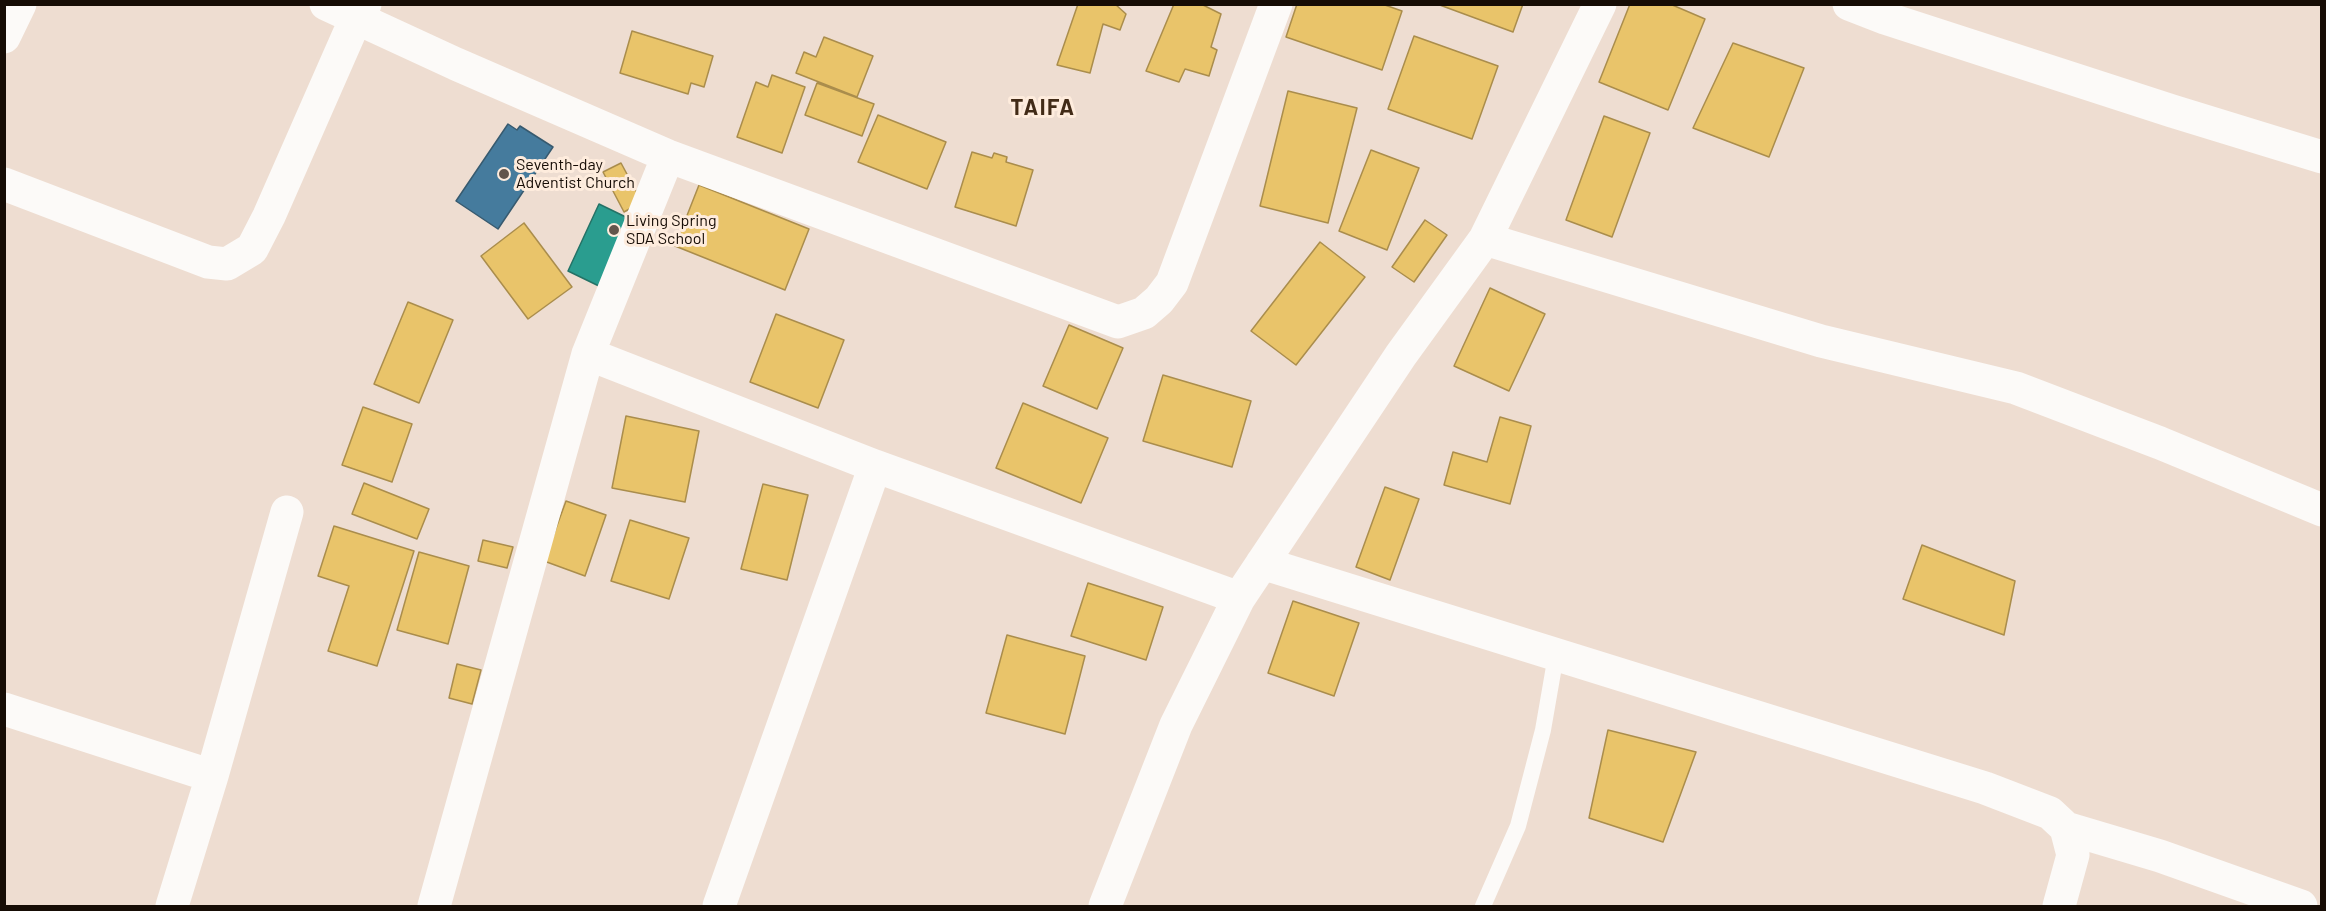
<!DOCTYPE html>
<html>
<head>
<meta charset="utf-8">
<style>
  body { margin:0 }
  #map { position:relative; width:2326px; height:911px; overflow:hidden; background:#eeddd1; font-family:Barlow,sans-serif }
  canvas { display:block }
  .frame { position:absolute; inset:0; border:6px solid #160c05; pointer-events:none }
</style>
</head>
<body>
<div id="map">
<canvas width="2326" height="911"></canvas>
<div class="frame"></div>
</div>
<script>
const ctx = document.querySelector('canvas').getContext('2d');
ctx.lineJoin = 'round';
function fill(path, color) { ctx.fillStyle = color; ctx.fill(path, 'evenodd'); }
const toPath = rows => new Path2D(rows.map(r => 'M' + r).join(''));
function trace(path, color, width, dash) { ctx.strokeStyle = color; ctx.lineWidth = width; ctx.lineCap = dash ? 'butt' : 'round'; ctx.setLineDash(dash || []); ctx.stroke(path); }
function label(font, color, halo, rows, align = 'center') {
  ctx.font = font + ' Barlow,sans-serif'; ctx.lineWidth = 6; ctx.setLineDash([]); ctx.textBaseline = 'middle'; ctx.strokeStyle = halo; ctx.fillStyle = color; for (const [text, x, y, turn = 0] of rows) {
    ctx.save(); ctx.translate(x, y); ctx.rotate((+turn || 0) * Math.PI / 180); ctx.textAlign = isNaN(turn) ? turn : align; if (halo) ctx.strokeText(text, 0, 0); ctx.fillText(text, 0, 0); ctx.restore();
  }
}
const homes = toPath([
  [1078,4,1115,4,1126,14,1120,30,1103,24,1090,73,1057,65,1078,4],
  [1174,4,1201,4,1221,14,1211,47,1217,50,1209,76,1185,69,1179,82,1146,71,1174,4],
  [1297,4,1382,4,1402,11,1382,70,1286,37,1297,4],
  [1437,4,1523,4,1513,32,1437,4],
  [1630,4,1670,4,1705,19,1668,110,1599,82,1630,4],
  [632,31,713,56,704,87,691,83,688,94,620,73,632,31],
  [1414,36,1498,66,1472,139,1388,109,1414,36],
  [824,37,873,56,857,97,796,73,804,52,816,57,824,37],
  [1733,43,1804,68,1769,157,1693,128,1733,43],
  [772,75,805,87,782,153,737,137,756,82,768,87,772,75],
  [817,83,874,104,862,136,805,115,817,83],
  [1288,91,1357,108,1328,223,1260,206,1288,91],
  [878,115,946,142,927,189,858,162,878,115],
  [1604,116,1650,133,1612,237,1566,220,1604,116],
  [1371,150,1419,168,1387,250,1339,231,1371,150],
  [972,152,992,158,994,153,1007,157,1006,162,1033,170,1016,226,955,207,972,152],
  [621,163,642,202,624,212,603,172,621,163],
  [699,185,809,229,785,290,675,246,699,185],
  [1425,220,1447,235,1414,282,1392,267,1425,220],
  [524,223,572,287,528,319,481,256,524,223],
  [1320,242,1365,277,1296,365,1251,331,1320,242],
  [1490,288,1545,314,1509,391,1454,366,1490,288],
  [408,302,453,320,419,403,374,384,408,302],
  [776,314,844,340,818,408,750,382,776,314],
  [1069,325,1123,348,1097,409,1043,386,1069,325],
  [1163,375,1251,401,1232,467,1143,441,1163,375],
  [1023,403,1108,438,1081,503,996,468,1023,403],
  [363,407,412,424,392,482,342,465,363,407],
  [626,416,699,431,685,502,612,488,626,416],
  [1500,417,1531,426,1510,504,1444,485,1453,452,1487,462,1500,417],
  [364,483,429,509,417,539,352,514,364,483],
  [763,484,808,495,787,580,741,569,763,484],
  [1385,487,1419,499,1390,580,1356,567,1385,487],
  [566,501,606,515,585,576,544,561,566,501],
  [630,520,689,538,669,599,611,581,630,520],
  [334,526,414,551,377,666,328,651,349,586,318,576,334,526],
  [483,540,513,547,507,568,478,561,483,540],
  [1922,545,2015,581,2004,635,1903,599,1922,545],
  [419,552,469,566,448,644,397,630,419,552],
  [1088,583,1163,607,1146,660,1071,636,1088,583],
  [1293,601,1359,623,1334,696,1268,673,1293,601],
  [1007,635,1085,656,1065,734,986,713,1007,635],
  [457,664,481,670,472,704,449,698,457,664],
  [1608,730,1696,752,1663,842,1589,818,1608,730]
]);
fill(homes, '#e9c46a');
trace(homes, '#aa8d4c', 1.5);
const schools = toPath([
  [599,204,634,221,603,288,568,271,599,204]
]);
fill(schools, '#2a9d8f');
trace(schools, '#247266', 1.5);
const public = toPath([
  [508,124,517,130,520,126,553,147,498,229,456,201,508,124]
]);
fill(public, '#457b9d');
trace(public, '#375a6f', 1.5);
trace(toPath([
  [1483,906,1518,826,1543,730,1556,655]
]), '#fcfaf8', 16);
trace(toPath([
  [326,4,456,64,668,156,1118,322,1144,313,1159,300,1172,283,1276,4],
  [1849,4,1885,18,2172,111,2322,157],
  [4,37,20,4],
  [4,184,208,262,227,264,252,249,269,216,356,18,365,4],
  [1485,239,1821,341,2016,388,2160,443,2322,510],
  [588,354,875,466,1239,598],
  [1262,563,1985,788,2050,813,2066,828,2073,855,2059,906],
  [4,709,212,776],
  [2066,828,2160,856,2301,906],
  [172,906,212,776,287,512],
  [434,906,588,354,668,156],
  [719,906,875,466],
  [1105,906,1176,725,1239,598,1401,355,1485,239,1600,4]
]), '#fcfaf8', 33);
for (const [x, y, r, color] of [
  [504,174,6,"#62554c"],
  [614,230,6,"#62554c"]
]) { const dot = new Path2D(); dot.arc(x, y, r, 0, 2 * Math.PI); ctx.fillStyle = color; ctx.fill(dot); trace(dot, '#feecdd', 2); }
label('16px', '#160c05', '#feecdd', [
  ["Seventh-day",516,165],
  ["Adventist Church",516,183],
  ["Living Spring",626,221],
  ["SDA School",626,239]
], 'left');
ctx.letterSpacing = '1.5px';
label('bold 22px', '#422b17', '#feecdd', [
  ["TAIFA",1043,108]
]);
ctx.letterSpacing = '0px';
</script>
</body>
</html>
